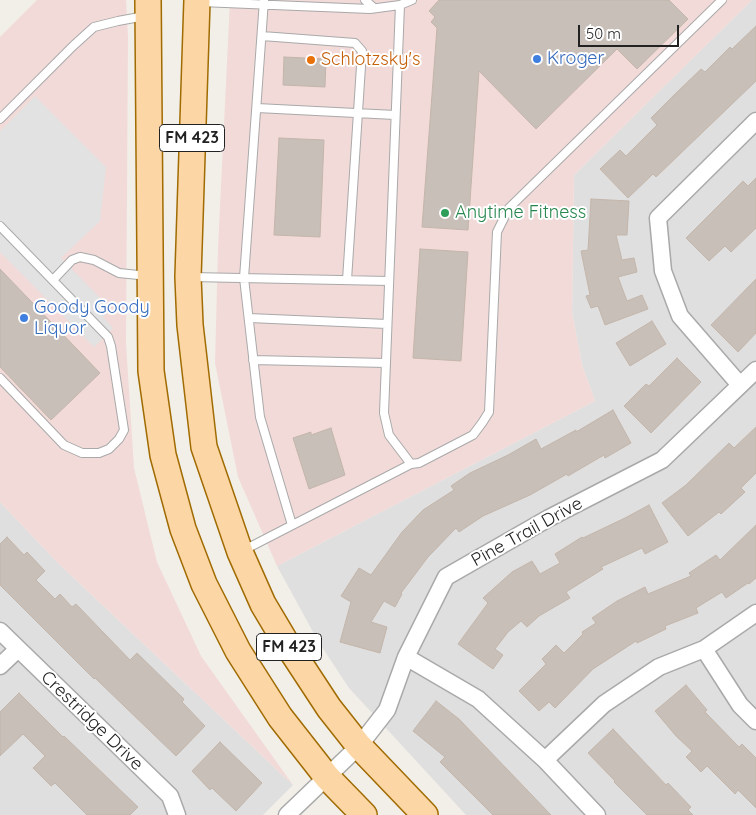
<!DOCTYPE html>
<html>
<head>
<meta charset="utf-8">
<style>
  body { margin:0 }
  #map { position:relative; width:756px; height:815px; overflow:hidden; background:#f2efe9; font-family:Quicksand,sans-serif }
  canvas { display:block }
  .scale { position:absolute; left:578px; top:25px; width:101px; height:22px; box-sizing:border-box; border:2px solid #222; border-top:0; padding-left:6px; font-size:15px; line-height:18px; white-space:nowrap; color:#222; -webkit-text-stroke:4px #fff; paint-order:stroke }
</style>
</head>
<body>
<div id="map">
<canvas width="756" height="815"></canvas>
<div class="scale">50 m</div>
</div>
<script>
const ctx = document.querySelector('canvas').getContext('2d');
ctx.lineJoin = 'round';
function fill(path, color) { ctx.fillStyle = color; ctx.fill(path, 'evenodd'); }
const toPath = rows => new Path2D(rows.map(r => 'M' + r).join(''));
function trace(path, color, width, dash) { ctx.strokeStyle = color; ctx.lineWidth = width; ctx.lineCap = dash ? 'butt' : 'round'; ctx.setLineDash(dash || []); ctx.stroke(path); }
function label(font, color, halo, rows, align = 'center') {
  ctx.font = font + ' Quicksand,sans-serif'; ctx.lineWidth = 4; ctx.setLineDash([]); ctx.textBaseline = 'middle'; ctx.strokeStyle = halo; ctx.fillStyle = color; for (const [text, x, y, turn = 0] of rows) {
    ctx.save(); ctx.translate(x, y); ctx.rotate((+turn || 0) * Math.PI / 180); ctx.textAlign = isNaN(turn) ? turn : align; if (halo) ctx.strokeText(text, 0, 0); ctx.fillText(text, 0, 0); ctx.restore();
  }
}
fill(toPath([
  [752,0,756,0,756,815,466,815,349,688,318,641,277,566,595,401,582,365,572,312,574,175],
  [0,502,59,564,293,785,263,815,0,815]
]), '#e0dfdf');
fill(toPath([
  [37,0,126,0,128,38,126,343,134,468,157,562,201,656,293,785,59,564,0,502,0,37],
  [230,0,752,0,574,175,572,312,582,365,595,401,277,566,238,477,215,363,218,248]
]), '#f2dad9');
fill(toPath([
  [35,96,106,167,100,221,61,258,111,309,103,317,113,328,94,347,0,252,0,131]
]), '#e2e2e2');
const building = toPath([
  [439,0,669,0,688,19,637,69,617,49,536,129,479,71,468,230,422,227,437,28,431,22,435,17,429,11,439,0],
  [756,26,756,81,656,177,653,174,628,198,600,169,620,150,626,156,657,125,651,118,673,96,701,69,705,72,730,47,732,49,756,26],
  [284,57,326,59,325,87,283,85,284,57],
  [279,138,324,140,320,237,274,235,279,138],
  [756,178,756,228,731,252,725,246,709,261,686,238,743,181,748,186,756,178],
  [591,199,629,201,627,235,616,235,622,260,634,258,637,272,618,277,627,301,642,295,648,309,605,325,598,306,591,308,586,296,590,295,581,251,588,250,591,199],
  [420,249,468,252,461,361,413,358,420,249],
  [0,269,100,373,51,420,0,367,0,269],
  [756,279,756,333,738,352,711,325,756,279],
  [652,321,666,344,630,366,616,343,652,321],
  [677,358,701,382,651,433,624,406,646,384,649,386,677,358],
  [613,410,631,443,605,458,604,455,568,476,567,474,530,495,483,516,459,532,456,528,428,557,401,593,402,594,395,607,384,601,371,622,387,627,380,653,340,642,351,602,341,596,359,568,371,575,402,532,423,510,454,490,451,486,470,473,508,455,536,439,541,449,576,430,576,432,613,410],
  [756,427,756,473,741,488,745,492,721,514,719,512,688,536,662,503,686,485,729,443,734,448,756,427],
  [331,428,345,475,309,489,293,438,311,432,311,435,331,428],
  [649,505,668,542,645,554,642,548,601,567,603,569,566,592,570,598,539,616,527,627,521,621,508,632,495,649,503,655,493,669,458,644,488,603,483,598,512,572,532,561,540,574,560,563,555,554,582,537,583,538,625,518,649,505],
  [756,525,756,578,749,584,748,583,726,598,722,592,696,608,698,613,665,626,666,629,637,643,636,641,593,669,555,708,549,702,539,711,519,691,546,664,542,659,556,645,564,653,583,634,582,632,596,623,592,618,617,601,645,587,648,594,691,576,689,573,716,555,720,560,756,525],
  [7,537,24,555,27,552,45,571,36,580,55,599,60,594,72,607,76,604,130,660,137,653,184,699,182,702,205,726,176,756,95,678,94,679,0,585,0,544,7,537],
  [686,685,707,710,705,712,739,747,742,744,756,758,756,808,738,790,735,794,707,766,701,772,686,757,692,751,676,736,655,711,686,685],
  [19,693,63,737,64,736,138,807,130,815,87,815,55,783,51,786,33,768,45,756,23,734,0,756,0,712,19,693],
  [436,701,459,719,551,815,493,815,440,762,445,757,413,731,436,701],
  [613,729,666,785,668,783,691,807,688,810,693,815,647,815,614,782,615,781,588,753,613,729],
  [220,742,262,783,236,811,212,788,210,790,192,771,220,742]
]);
fill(building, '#c7bfb8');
trace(building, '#c4b6ab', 1);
const service = toPath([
  [264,0,244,278,260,417,292,525],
  [365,0,374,8],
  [201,2,370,9,400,5,412,0],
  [400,5,384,413,389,435,411,464,419,463,473,435,482,423,489,412,497,232,509,208,722,0],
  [262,36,355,43,362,51,347,280],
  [257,108,395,115],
  [0,119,73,46,94,27,118,21,145,16],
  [0,226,108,337,111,346,124,430,119,439,109,449,99,453,82,453,64,445,0,378],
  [191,277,389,281],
  [53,280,72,260,80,257,94,260,119,273,148,276],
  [249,318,387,324],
  [253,360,386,363],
  [244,550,411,464]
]);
const minor = toPath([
  [740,385,680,316,663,271,658,218,756,121],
  [0,631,170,796,177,815],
  [704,649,740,705,756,721],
  [406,657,478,699,545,760,597,815],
  [0,666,18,649],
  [545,760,604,704,659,667,704,649,756,613],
  [287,815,359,746,387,710,406,657,446,577,549,518,662,460,756,370]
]);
const primary = toPath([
  [148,0,151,371,163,455,183,529,204,584,238,651,280,717,327,777,364,815],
  [197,0,188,277,190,325,204,447,240,552,263,604,285,641,329,708,359,746,425,815]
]);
trace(service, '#a9a9a9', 10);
trace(minor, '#a9a9a9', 19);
trace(primary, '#a06b00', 28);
trace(service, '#fff', 8);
trace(minor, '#fff', 16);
trace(primary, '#fcd6a4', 25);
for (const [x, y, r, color] of [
  [537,59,5,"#3f7fe0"],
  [311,60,5,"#e8710a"],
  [445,213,5,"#2e9e5b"],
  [24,318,5,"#3f7fe0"]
]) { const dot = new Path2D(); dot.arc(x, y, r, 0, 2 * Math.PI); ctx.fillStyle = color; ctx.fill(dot); trace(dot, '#fff', 2); }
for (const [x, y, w] of [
  [192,138,65],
  [289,647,65]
]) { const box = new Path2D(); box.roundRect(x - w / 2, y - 13.5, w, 27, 4); ctx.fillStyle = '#fff'; ctx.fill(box); trace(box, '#222', 1); }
label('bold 16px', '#222', null, [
  ["FM 423",192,138],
  ["FM 423",289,647]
]);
label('18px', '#366cbe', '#fff', [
  ["Kroger",547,59],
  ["Goody Goody",34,308],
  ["Liquor",34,329]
], 'left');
label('18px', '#c56008', '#fff', [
  ["Schlotzsky's",321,60]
], 'left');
label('18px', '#27864d', '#fff', [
  ["Anytime Fitness",455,213]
], 'left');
label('18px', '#222', '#fff', [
  ["Pine Trail Drive",527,532,-29],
  ["Crestridge Drive",92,721,44]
]);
</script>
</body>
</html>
